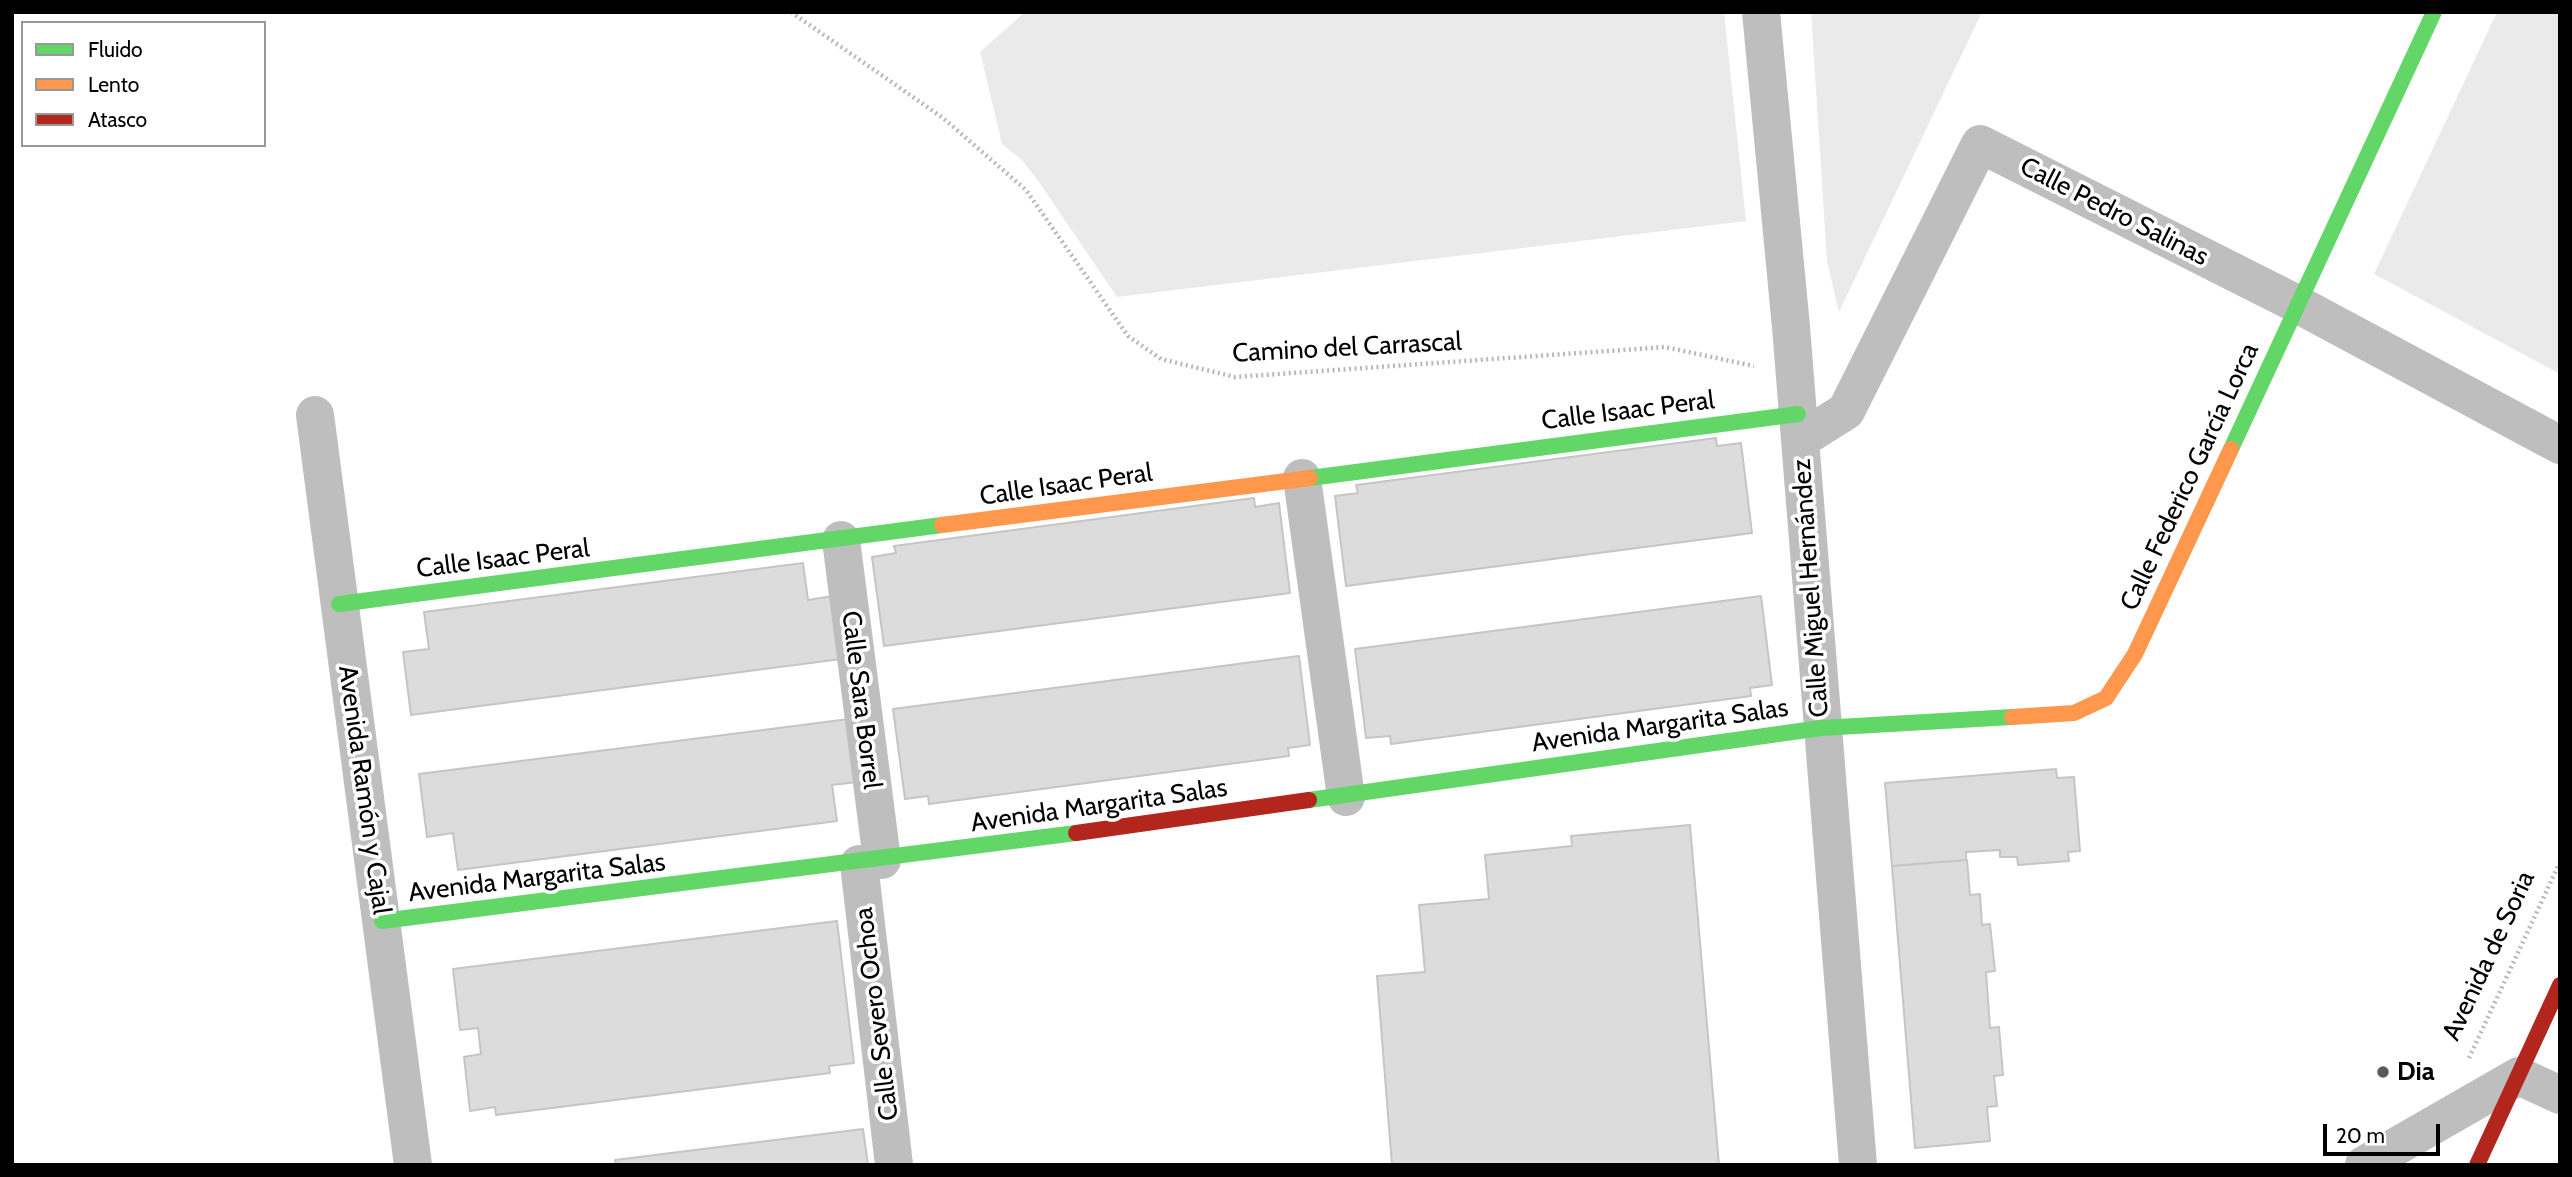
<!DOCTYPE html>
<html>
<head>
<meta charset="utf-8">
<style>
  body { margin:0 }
  #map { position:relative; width:2572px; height:1177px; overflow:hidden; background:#fff; font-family:Cabin,sans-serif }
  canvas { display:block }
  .frame { position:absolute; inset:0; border:14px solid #000; pointer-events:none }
  .legend { position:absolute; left:21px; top:21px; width:245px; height:126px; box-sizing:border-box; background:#fff; border:2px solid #999; margin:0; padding:9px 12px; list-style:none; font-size:21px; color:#000 }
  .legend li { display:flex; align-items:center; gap:14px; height:35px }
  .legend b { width:35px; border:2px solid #999 }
  .scale { position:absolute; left:2323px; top:1124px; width:117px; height:32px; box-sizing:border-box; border:4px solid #000; border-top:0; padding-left:9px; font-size:21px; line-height:24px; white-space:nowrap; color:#000; -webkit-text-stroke:5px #fff; paint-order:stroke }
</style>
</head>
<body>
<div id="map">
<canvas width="2572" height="1177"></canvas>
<div class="frame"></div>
<ul class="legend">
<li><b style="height:9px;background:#63d668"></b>Fluido</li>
<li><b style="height:9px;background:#ff974d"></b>Lento</li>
<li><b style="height:9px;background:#b3261e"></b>Atasco</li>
</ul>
<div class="scale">20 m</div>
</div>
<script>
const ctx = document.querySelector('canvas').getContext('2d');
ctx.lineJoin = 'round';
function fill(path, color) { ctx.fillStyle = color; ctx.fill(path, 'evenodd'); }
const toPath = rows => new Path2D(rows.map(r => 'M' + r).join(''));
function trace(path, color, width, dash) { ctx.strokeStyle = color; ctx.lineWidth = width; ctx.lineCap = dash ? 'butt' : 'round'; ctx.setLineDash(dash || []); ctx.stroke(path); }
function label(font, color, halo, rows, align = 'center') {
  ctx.font = font + ' Cabin,sans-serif'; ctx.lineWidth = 7; ctx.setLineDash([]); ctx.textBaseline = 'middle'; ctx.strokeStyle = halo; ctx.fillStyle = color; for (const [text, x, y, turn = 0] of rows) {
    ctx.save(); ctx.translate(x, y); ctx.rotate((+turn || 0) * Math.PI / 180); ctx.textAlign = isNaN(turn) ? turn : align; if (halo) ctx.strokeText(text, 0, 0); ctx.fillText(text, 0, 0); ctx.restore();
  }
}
fill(toPath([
  [1025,12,1724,12,1746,221,1117,297,1039,182,1021,159,1002,144,980,52],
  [1811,12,1982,12,1839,312,1827,261],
  [2497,12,2560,12,2560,374,2374,274]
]), '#eaeaea');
const building = toPath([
  [1716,438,1717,446,1741,443,1752,533,1346,586,1335,496,1358,493,1356,485,1716,438],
  [1254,498,1255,507,1279,503,1290,593,884,646,872,557,896,553,894,546,1254,498],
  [803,563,808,600,833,596,841,659,411,715,403,652,429,649,424,612,803,563],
  [1761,596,1772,685,1750,688,1751,696,1391,744,1390,736,1366,738,1355,649,1761,596],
  [1299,656,1310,745,1288,748,1289,756,929,804,928,796,905,799,893,709,1299,656],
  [849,719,857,782,832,785,837,821,458,870,453,833,427,837,419,774,849,719],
  [2056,769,2057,778,2074,777,2080,851,2068,852,2069,861,2018,865,2017,857,2000,857,2000,850,1966,852,1966,860,1892,866,1885,783,2056,769],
  [1690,825,1719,1165,1392,1165,1377,976,1425,972,1419,905,1489,899,1485,855,1572,846,1571,836,1690,825],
  [1967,860,1970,895,1980,894,1982,925,1990,924,1995,971,1986,972,1990,1028,1999,1027,2003,1075,1994,1076,1997,1106,1987,1107,1990,1141,1915,1148,1892,866,1967,860],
  [837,921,854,1063,829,1066,830,1073,496,1115,495,1107,470,1111,464,1057,481,1054,478,1028,460,1030,453,969,837,921],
  [863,1129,868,1165,616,1165,615,1160,863,1129]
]);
fill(building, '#dcdcdc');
trace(building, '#c5c5c5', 2);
trace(toPath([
  [791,12,943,118,1026,190,1128,336,1161,359,1235,377,1665,347,1754,366],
  [2469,1058,2560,862]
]), '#b8b8b8', 4.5, [2, 3.5]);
trace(toPath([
  [1761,12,1791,327,1858,1165],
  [315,415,413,1165],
  [1800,440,1846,411,1980,144,2297,304,2560,445],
  [1302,478,1346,797],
  [841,540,882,860],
  [859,864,894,1165],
  [2364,1165,2519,1076,2560,1095]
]), '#bebebe', 38);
trace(toPath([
  [2231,449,2434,12],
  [1310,478,1798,414],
  [339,604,942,525],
  [1309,800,1821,728,2012,717],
  [382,921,1076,833]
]), '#63d668', 16);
trace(toPath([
  [942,525,1310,478],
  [2012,717,2074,713,2106,698,2135,654,2231,449]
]), '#ff974d', 16);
trace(toPath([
  [1076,833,1309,800],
  [2477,1165,2560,985]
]), '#b3261e', 16);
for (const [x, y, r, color] of [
  [2383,1072,7,"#595959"]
]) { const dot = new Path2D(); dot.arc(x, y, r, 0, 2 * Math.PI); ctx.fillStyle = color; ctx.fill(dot); trace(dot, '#fff', 2.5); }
label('26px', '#000', '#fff', [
  ["Calle Pedro Salinas",2114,212,27],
  ["Camino del Carrascal",1347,348,-3],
  ["Calle Isaac Peral",1628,411,-7],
  ["Calle Federico García Lorca",2190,477,-65],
  ["Calle Isaac Peral",1066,485,-8],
  ["Calle Isaac Peral",503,559,-7],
  ["Calle Miguel Hernández",1811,588,-94],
  ["Calle Sara Borrel",861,700,83],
  ["Avenida Margarita Salas",1660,726,-8],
  ["Avenida Ramón y Cajal",364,790,82],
  ["Avenida Margarita Salas",1099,806,-8],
  ["Avenida Margarita Salas",537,878,-7],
  ["Avenida de Soria",2489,956,-65],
  ["Calle Severo Ochoa",877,1014,-97]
]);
label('bold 26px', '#000', '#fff', [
  ["Dia",2397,1072]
], 'left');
</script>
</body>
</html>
